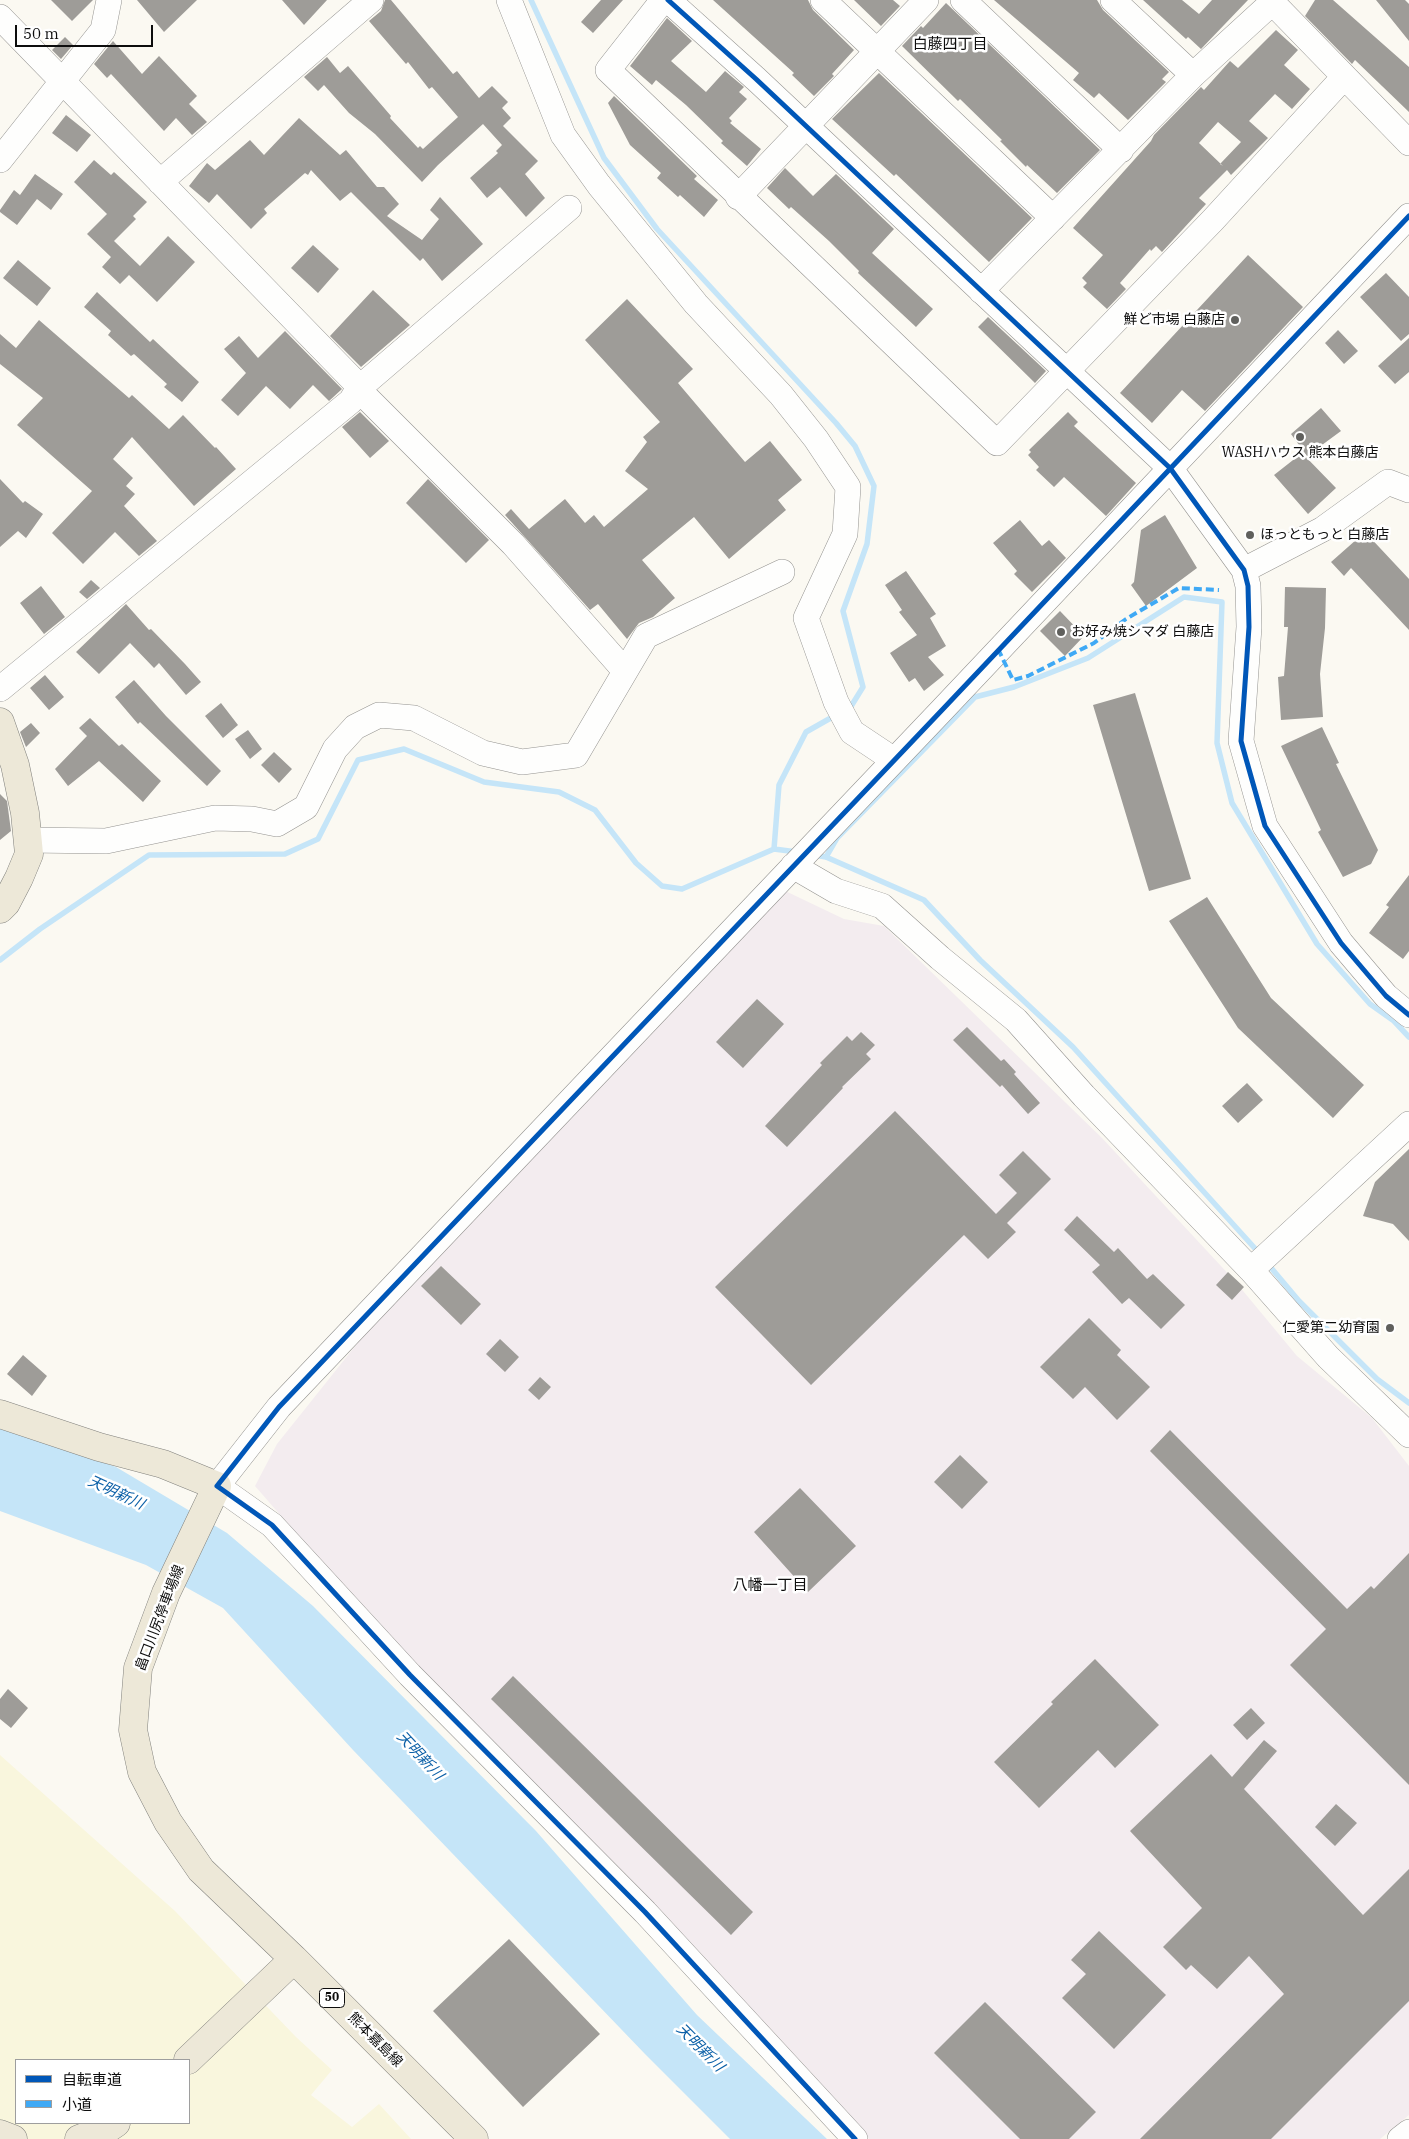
<!DOCTYPE html>
<html>
<head>
<meta charset="utf-8">
<style>
  body { margin:0 }
  #map { position:relative; width:1409px; height:2139px; overflow:hidden; background:#fbf9f2; font-family:"IBM Plex Serif","Noto Sans JP",serif }
  canvas { display:block }
  .legend { position:absolute; left:15px; top:2059px; width:175px; height:65px; box-sizing:border-box; background:#fff; border:1px solid #9e9e9e; margin:0; padding:6px 9px; list-style:none; font-size:15px; color:#0d0d0d }
  .legend li { display:flex; align-items:center; gap:10px; height:25px }
  .legend b { width:25px; border:1px solid #9e9e9e }
  .scale { position:absolute; left:15px; top:25px; width:138px; height:22px; box-sizing:border-box; border:2px solid #0d0d0d; border-top:0; padding-left:6px; font-size:15px; line-height:18px; white-space:nowrap; color:#0d0d0d; -webkit-text-stroke:4px #fff; paint-order:stroke }
</style>
</head>
<body>
<div id="map">
<canvas width="1409" height="2139"></canvas>
<ul class="legend">
<li><b style="height:6px;background:#0057b8"></b>自転車道</li>
<li><b style="height:6px;background:#3fa9f5"></b>小道</li>
</ul>
<div class="scale">50 m</div>
</div>
<script>
const ctx = document.querySelector('canvas').getContext('2d');
ctx.lineJoin = 'round';
function fill(path, color) { ctx.fillStyle = color; ctx.fill(path, 'evenodd'); }
const toPath = rows => new Path2D(rows.map(r => 'M' + r).join(''));
function trace(path, color, width, dash) { ctx.strokeStyle = color; ctx.lineWidth = width; ctx.lineCap = dash ? 'butt' : 'round'; ctx.setLineDash(dash || []); ctx.stroke(path); }
function label(font, color, halo, rows, align = 'center') {
  ctx.font = font + ' "IBM Plex Serif","Noto Sans JP",serif'; ctx.lineWidth = 5; ctx.setLineDash([]); ctx.textBaseline = 'middle'; ctx.strokeStyle = halo; ctx.fillStyle = color; for (const [text, x, y, turn = 0] of rows) {
    ctx.save(); ctx.translate(x, y); ctx.rotate((+turn || 0) * Math.PI / 180); ctx.textAlign = isNaN(turn) ? turn : align; if (halo) ctx.strokeText(text, 0, 0); ctx.fillText(text, 0, 0); ctx.restore();
  }
}
fill(toPath([
  [779,888,844,919,884,926,1102,1138,1234,1280,1297,1356,1372,1418,1409,1466,1409,2115,1380,2139,869,2139,424,1680,255,1486,277,1444,404,1285]
]), '#f3ecef');
fill(toPath([
  [0,1755,175,1911,296,2037,332,2070,311,2095,352,2127,379,2104,411,2139,0,2139],
  [16,2060,189,2060,189,2123,16,2123]
]), '#f9f6dd');
fill(toPath([
  [0,1425,116,1467,227,1533,313,1606,536,1831,697,2015,827,2139,730,2139,645,2054,353,1750,223,1608,146,1565,0,1511]
]), '#c5e5f8');
trace(toPath([
  [531,0,604,158,657,229,836,423,855,446,874,486,867,544,843,611,863,687,850,708,846,710],
  [774,849,779,785,806,732,836,715],
  [814,855,826,857,924,900,980,960,1073,1047,1260,1254],
  [826,857,837,838,975,697,1014,687,1088,658,1184,597,1222,602,1217,743,1232,803,1317,944,1370,1004,1394,1021,1409,1037],
  [0,960,40,929,149,855,285,854,318,839,358,760,404,749,484,782,559,792,595,810,636,863,662,886,682,889,774,849,797,852],
  [1267,1263,1299,1301,1377,1379,1409,1403]
]), '#c5e5f8', 5.5);
fill(toPath([
  [51,0,93,0,72,21],
  [137,0,197,0,164,32],
  [282,0,327,0,304,25],
  [385,0,391,0,453,74,457,71,479,98,492,86,508,102,502,108,511,118,503,126,538,161,525,174,545,198,526,217,500,187,487,198,470,178,498,153,496,151,502,145,483,124,438,165,422,182,375,134,349,113,324,85,318,91,304,77,327,57,340,73,348,66,391,116,390,118,418,148,420,146,423,149,458,117,432,87,429,89,408,62,406,64,369,21,381,11],
  [601,0,623,0,593,33,581,22],
  [713,0,808,0,813,10,854,50,832,74,834,76,814,96,792,75,794,73],
  [854,0,893,0,900,6,881,26],
  [994,0,1097,0,1103,10,1169,72,1162,79,1166,82,1128,120,1099,93,1094,98,1073,80,1079,73],
  [1143,0,1182,0,1199,14,1212,0,1248,0,1201,49,1188,37,1186,39],
  [1315,0,1333,0,1409,67,1409,112,1355,60,1352,64,1305,16],
  [1376,0,1405,0,1409,4,1409,41],
  [946,3,1100,150,1057,193,1027,165,1026,167,1000,141,1002,140,960,99,958,101,902,46,921,26,923,28],
  [667,18,692,41,671,61,706,92,725,71,744,87,739,92,747,99,729,118,732,121,730,123,761,149,747,166,721,143,723,141,686,105,656,80,652,85,630,66],
  [1276,30,1298,50,1284,65,1310,89,1292,109,1275,94,1249,121,1268,138,1231,175,1227,170,1199,198,1206,204,1162,252,1156,246,1151,251,1150,249,1120,283,1126,289,1107,309,1083,287,1087,283,1082,278,1103,255,1073,228,1151,141,1154,135,1201,87,1204,90,1230,61,1238,68],
  [1218,122,1241,142,1220,164,1223,166,1199,143],
  [65,37,73,45,61,59,52,50],
  [113,41,142,74,159,56,197,96,189,104,207,122,192,135,176,118,164,131,111,74,107,78,94,64],
  [879,73,1032,218,989,262,896,174,894,176,832,119],
  [614,96,697,176,694,179,718,200,704,217,680,195,678,197,657,178,661,173,630,145,608,103],
  [66,115,91,135,77,152,52,133],
  [299,118,340,155,346,150,377,187,384,187,399,204,387,216,422,240,439,219,430,210,440,197,483,244,442,281,423,258,420,261,351,192,340,201,311,170,308,175,305,173,264,209,267,213,251,229,217,194,209,203,189,186,207,163,215,170,250,140,264,155],
  [94,160,111,175,114,172,147,202,133,216,136,219,114,241,140,266,168,236,195,262,157,302,129,275,120,284,102,267,111,257,87,234,107,214,74,182],
  [785,168,813,196,836,174,894,229,872,253,933,309,916,327,858,273,859,271,829,241,791,207,789,209,767,188],
  [35,174,63,194,51,210,37,199,17,225,0,212,0,210,14,190,20,195],
  [313,245,339,269,318,293,291,268],
  [1248,255,1303,307,1205,411,1182,390,1152,423,1120,393],
  [18,260,51,288,37,306,3,278],
  [1386,273,1409,297,1409,334,1401,341,1360,297],
  [373,290,410,325,361,367,330,336],
  [97,292,150,342,153,339,199,382,182,402,164,387,167,384,134,354,131,356,108,335,111,331,84,307],
  [627,299,693,369,678,383,745,462,770,441,802,480,778,500,786,510,729,559,694,517,642,560,675,598,653,617,639,623,627,639,598,604,590,610,505,515,511,509,529,529,565,499,585,523,594,515,604,527,648,489,625,471,647,442,643,437,660,422,585,340],
  [988,317,1046,371,1035,383,978,327],
  [39,320,129,398,132,395,169,429,183,415,215,448,216,447,236,469,194,506,132,437,113,459,133,478,126,486,135,494,124,506,157,541,139,556,115,532,83,564,52,533,92,491,17,425,43,398,0,364,0,334,16,348],
  [1338,330,1358,351,1344,364,1325,343],
  [285,331,342,389,329,401,313,385,290,409,266,386,238,416,221,400,246,373,224,349,239,336,258,358],
  [1409,338,1409,372,1395,384,1378,366],
  [1321,408,1341,431,1307,456,1291,434],
  [360,412,389,441,370,458,342,427],
  [1068,412,1078,422,1074,426,1136,483,1106,516,1064,477,1054,487,1036,470,1039,467,1028,455,1031,452,1029,450],
  [1302,453,1336,488,1308,514,1274,475],
  [0,479,23,503,25,501,43,514,26,538,18,531,0,547],
  [428,479,489,540,466,563,406,503],
  [1165,515,1197,568,1146,606,1131,585,1134,582,1141,530],
  [1020,520,1042,546,1049,540,1066,558,1032,592,1014,574,1017,571,993,543],
  [1365,532,1409,579,1409,630,1351,568,1344,576,1331,562],
  [906,571,936,614,930,618,946,646,928,657,944,675,924,691,915,678,909,682,890,653,917,635,899,612,902,610,885,585],
  [91,580,100,588,87,599,79,592],
  [41,586,65,617,44,634,20,603],
  [1285,587,1326,588,1325,628,1320,674,1323,717,1281,720,1278,677,1284,676,1288,627,1284,627],
  [126,604,149,630,151,629,185,664,201,682,186,695,159,663,154,668,130,643,99,674,76,652],
  [1060,611,1084,636,1065,656,1040,631],
  [45,675,64,697,49,710,30,688],
  [134,680,166,716,221,771,207,786,140,722,138,724,115,697],
  [1135,693,1191,879,1149,891,1093,705],
  [221,703,238,725,223,738,205,716],
  [90,718,119,746,122,744,161,781,143,802,99,761,68,786,55,769,87,736,79,728],
  [31,723,40,733,26,747,20,732],
  [1322,727,1339,763,1336,764,1378,850,1371,864,1343,877,1318,832,1321,830,1281,746],
  [248,730,262,749,250,759,235,739],
  [274,752,292,769,279,783,261,765],
  [0,794,7,801,11,831,0,840],
  [1409,875,1409,951,1403,959,1369,933,1389,907,1386,905],
  [1207,897,1271,998,1364,1085,1333,1118,1238,1028,1169,921],
  [757,999,784,1024,743,1068,716,1042],
  [967,1027,1001,1061,1004,1059,1016,1072,1014,1074,1040,1103,1028,1114,1002,1085,1000,1087,953,1040],
  [861,1032,875,1045,866,1054,871,1059,842,1087,843,1088,787,1147,765,1126,822,1065,820,1063,847,1036,852,1041],
  [1247,1083,1263,1100,1238,1123,1222,1106],
  [895,1111,996,1214,1017,1193,999,1175,1023,1151,1051,1179,1007,1223,1016,1232,988,1259,964,1235,811,1385,715,1287],
  [1409,1149,1409,1241,1393,1224,1363,1216,1375,1182],
  [1077,1216,1114,1252,1118,1248,1147,1279,1153,1274,1185,1305,1161,1329,1129,1298,1122,1304,1092,1272,1100,1265,1064,1230],
  [441,1266,481,1304,461,1325,421,1286],
  [1228,1272,1244,1287,1232,1300,1216,1285],
  [1089,1318,1121,1350,1117,1355,1150,1387,1117,1420,1085,1387,1073,1399,1040,1367],
  [500,1339,519,1357,505,1372,486,1354],
  [23,1355,47,1376,32,1396,7,1374],
  [540,1377,551,1387,539,1400,528,1390],
  [1170,1430,1347,1609,1371,1586,1374,1589,1409,1553,1409,1785,1290,1665,1326,1629,1150,1451],
  [960,1455,988,1482,962,1509,934,1482],
  [800,1488,856,1546,808,1592,754,1532],
  [1095,1659,1159,1725,1115,1768,1098,1750,1039,1808,994,1762,1053,1704,1051,1702],
  [513,1676,753,1912,731,1935,491,1699],
  [8,1689,28,1708,11,1728,0,1719,0,1699],
  [1251,1708,1265,1723,1247,1740,1233,1725],
  [1264,1740,1277,1751,1244,1789,1363,1915,1409,1869,1409,2001,1271,2139,1140,2139,1284,1994,1249,1956,1217,1989,1191,1965,1186,1970,1163,1947,1202,1908,1130,1831,1211,1754,1232,1777],
  [1336,1804,1357,1823,1335,1846,1315,1827],
  [1099,1931,1166,1995,1114,2049,1062,1998,1086,1974,1071,1960],
  [509,1939,600,2034,523,2107,433,2011],
  [985,2002,1096,2112,1069,2139,1020,2139,934,2053]
]), '#9e9c98');
const minor = toPath([
  [509,0,563,135,599,185,696,304,781,395,816,439,848,487,845,534,806,618,836,702,852,732,894,760],
  [663,0,608,70,997,443,1213,220,1344,77],
  [668,0,756,79,1170,468,1244,570,1248,586,1249,627,1241,741,1265,826,1341,943,1386,996,1409,1015],
  [823,0,1053,218],
  [963,0,1121,150],
  [1113,0,1193,75],
  [1270,0,1409,143],
  [0,17,354,381,358,389,513,544,625,671],
  [0,160,103,30,109,0],
  [160,182,371,0],
  [738,197,926,0],
  [981,291,1193,75,1275,0],
  [1244,570,1323,529,1388,482,1409,490],
  [0,689,351,401,358,389,569,208],
  [27,840,106,841,215,818,252,819,277,824,306,807,335,749,355,727,379,715,414,718,483,753,522,762,576,755,646,636,782,572],
  [793,866,836,891,882,906,940,958,1016,1020,1084,1096,1251,1270,1328,1357,1409,1435],
  [1251,1270,1409,1124],
  [855,2139,645,1912,410,1675,272,1525,217,1486,279,1407,943,709,1409,216],
  [1400,2139,1409,2132]
]);
const major = toPath([
  [0,722,15,765,25,813,29,854,19,878,6,903,0,909],
  [0,1414,99,1447,163,1464,217,1486,166,1593,138,1668,133,1730,142,1772,168,1822,201,1870,294,1959],
  [188,2060,294,1959,474,2139],
  [0,2134,13,2139],
  [79,2139,110,2127,116,2123]
]);
trace(minor, '#949390', 26);
trace(major, '#81817d', 29);
trace(minor, '#fefefd', 25);
trace(major, '#ede8d8', 28);
trace(toPath([
  [998,649,1013,680,1028,676,1094,643,1126,619,1179,588,1219,590]
]), '#3fa9f5', 4, [8, 4]);
trace(toPath([
  [668,0,756,79,1170,468,1244,570,1248,586,1249,627,1241,741,1265,826,1341,943,1386,996,1409,1015],
  [855,2139,645,1912,410,1675,272,1525,217,1486,279,1407,943,709,1409,216]
]), '#0057b8', 5);
for (const [x, y, r, color] of [
  [1235,320,5,"#60605d"],
  [1300,437,5,"#60605d"],
  [1250,535,5,"#60605d"],
  [1061,632,5,"#60605d"],
  [1390,1328,5,"#60605d"]
]) { const dot = new Path2D(); dot.arc(x, y, r, 0, 2 * Math.PI); ctx.fillStyle = color; ctx.fill(dot); trace(dot, '#fff', 2); }
for (const [x, y, w] of [
  [332,1998,25]
]) { const box = new Path2D(); box.roundRect(x - w / 2, y - 9.5, w, 19, 4); ctx.fillStyle = '#fff'; ctx.fill(box); trace(box, '#0d0d0d', 1); }
label('bold 12px', '#0d0d0d', null, [
  ["50",332,1998]
]);
label('14px', '#0d0d0d', '#fff', [
  ["鮮ど市場 白藤店",1225,320],
  ["WASHハウス 熊本白藤店",1300,453,"center"],
  ["ほっともっと 白藤店",1260,535,"left"],
  ["お好み焼シマダ 白藤店",1071,632,"left"],
  ["仁愛第二幼育園",1380,1328]
], 'right');
label('14px', '#0d0d0d', '#fff', [
  ["畠口川尻停車場線",160,1618,-69],
  ["熊本嘉島線",375,2040,45]
]);
label('15px', '#0d0d0d', '#fff', [
  ["白藤四丁目",950,45],
  ["八幡一丁目",770,1586]
]);
label('italic 15px', '#0d61a8', '#fff', [
  ["天明新川",116,1493,25],
  ["天明新川",420,1756,47],
  ["天明新川",700,2048,45]
]);
</script>
</body>
</html>
